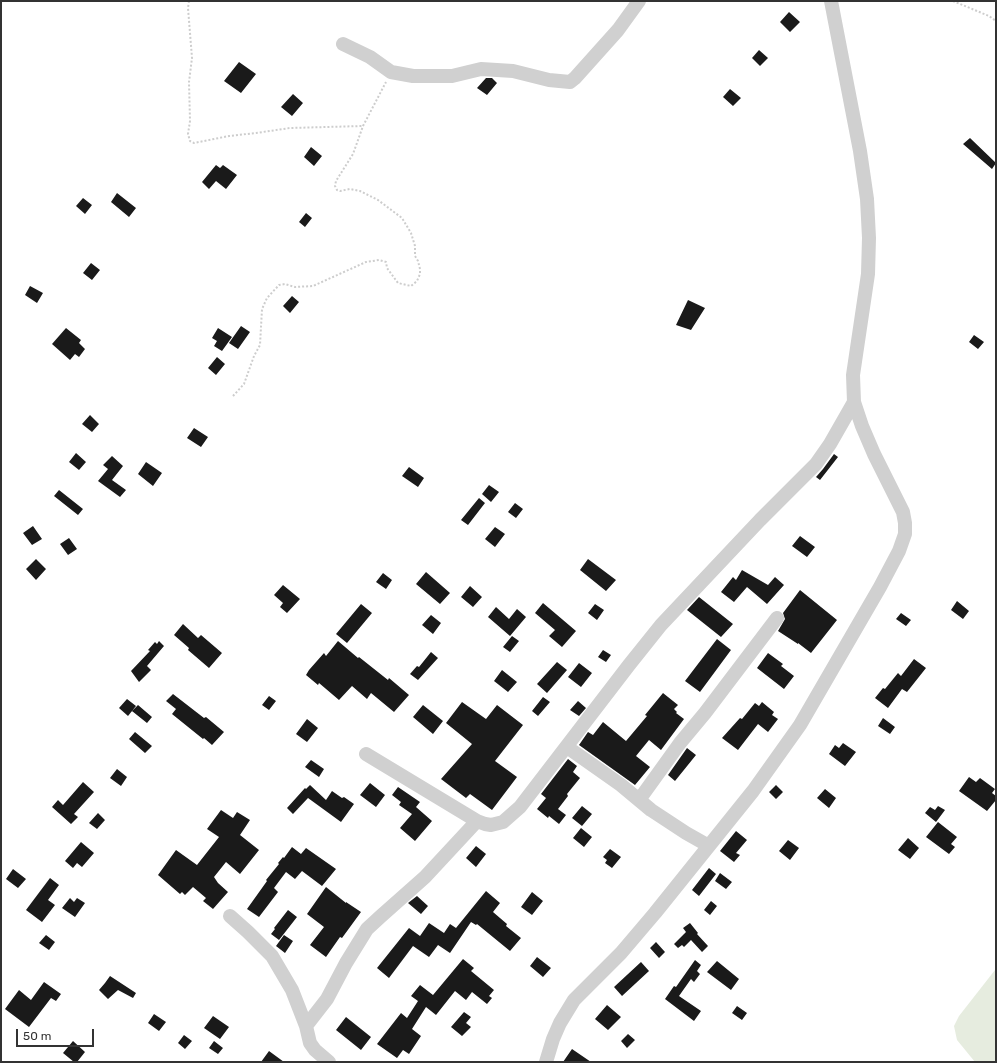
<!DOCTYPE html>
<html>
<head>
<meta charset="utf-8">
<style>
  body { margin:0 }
  #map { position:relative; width:997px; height:1063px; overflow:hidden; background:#fff; font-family:Rubik,sans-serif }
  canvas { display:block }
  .frame { position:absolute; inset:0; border:2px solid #333; pointer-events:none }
  .scale { position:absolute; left:16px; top:1029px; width:78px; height:18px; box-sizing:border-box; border:2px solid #333; border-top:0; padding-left:5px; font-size:12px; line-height:14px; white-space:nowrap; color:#333; -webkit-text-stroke:3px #fff; paint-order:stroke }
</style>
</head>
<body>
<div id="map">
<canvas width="997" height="1063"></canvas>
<div class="frame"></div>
<div class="scale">50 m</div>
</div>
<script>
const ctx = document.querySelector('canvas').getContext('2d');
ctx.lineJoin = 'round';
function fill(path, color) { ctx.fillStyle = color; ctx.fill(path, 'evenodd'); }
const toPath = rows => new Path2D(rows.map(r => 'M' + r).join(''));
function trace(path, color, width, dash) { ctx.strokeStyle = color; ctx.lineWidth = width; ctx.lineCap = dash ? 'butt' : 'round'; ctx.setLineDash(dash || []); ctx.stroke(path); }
fill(toPath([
  [995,970,996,1062,975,1062,957,1040,954,1026,959,1016]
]), '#e6ecdf');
fill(toPath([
  [789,12,800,22,790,32,780,22],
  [759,50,768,58,760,66,752,58],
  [239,62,256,74,241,93,224,81],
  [486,78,492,78,497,83,487,95,477,88],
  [730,89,741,98,733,106,723,97],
  [293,94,303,103,292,116,281,107],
  [970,138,996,163,992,169,963,144],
  [311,147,322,156,314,166,304,157],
  [216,165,220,168,223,165,237,175,226,189,216,181,209,189,202,182],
  [117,193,136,208,129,217,111,202],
  [83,198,92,205,85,214,76,206],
  [306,213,312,218,305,227,299,222],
  [91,263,100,270,92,280,83,273],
  [30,286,43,293,37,303,25,295],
  [292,296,299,302,290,313,283,306],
  [688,300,705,308,691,330,676,325],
  [241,326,250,332,238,349,229,343],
  [66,328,81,340,79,343,85,349,79,357,75,354,70,360,52,344],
  [218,328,232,337,222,351,214,346,217,341,212,338],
  [974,335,984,342,978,349,969,342],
  [217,357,225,364,216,375,208,368],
  [90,415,99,424,92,432,82,424],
  [194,428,208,437,201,447,187,438],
  [76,453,86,462,79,470,69,462],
  [834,454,838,457,820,480,816,477,823,469],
  [112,456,123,466,112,480,126,490,120,497,98,481,108,469,103,465],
  [146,462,162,473,153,486,138,474],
  [409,467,424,478,418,487,402,476],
  [489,485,499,492,491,502,482,494],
  [59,490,83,509,78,515,54,496],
  [479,498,485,503,468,525,461,520],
  [515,503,523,509,516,518,508,512],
  [33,526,42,539,32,545,23,533],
  [495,527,505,534,495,547,485,539],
  [800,536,815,547,807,557,792,546],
  [69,538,77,549,68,555,60,544],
  [36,559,46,569,36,580,26,569],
  [588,559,616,580,606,591,580,570],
  [742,570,768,585,775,577,784,585,767,604,747,587,734,602,721,592,733,577,736,580],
  [426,572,450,593,440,604,416,584],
  [383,573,392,580,386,589,376,582],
  [283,585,300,599,287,613,280,607,283,603,274,595],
  [470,586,482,597,473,607,461,597],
  [800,590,837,620,811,653,798,643,798,644,778,631,785,619,783,613],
  [699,597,733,624,721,637,687,610],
  [957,601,969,611,963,619,951,610],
  [543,603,576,631,562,647,549,636,555,630,535,613],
  [361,604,372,613,347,643,336,634],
  [595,604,604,610,597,620,588,613],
  [496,607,509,619,517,609,526,617,510,636,488,617],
  [901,613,911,620,906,626,896,619],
  [431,615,441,623,433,634,422,625],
  [183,624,198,638,201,635,222,653,209,668,188,650,189,648,174,635],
  [512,636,519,641,510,652,503,647],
  [717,639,731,650,700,692,685,681],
  [159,641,164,646,147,666,151,670,139,682,131,671,150,651,148,650,155,642,157,644],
  [338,641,358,658,359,657,388,680,389,678,409,695,394,712,371,693,367,699,352,686,339,700,319,683,318,685,306,675,309,670,324,653,326,656],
  [603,650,611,655,606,662,598,657],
  [431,652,438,658,418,680,410,674,417,666,419,667],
  [768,653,783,664,781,666,794,676,784,689,757,668],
  [914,659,926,668,907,692,902,689,888,708,875,698,883,688,885,689,898,673,901,676],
  [557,662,567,670,547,693,537,684],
  [579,663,592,673,581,687,568,677],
  [502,670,517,682,508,692,494,681],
  [663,693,678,705,674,709,677,712,676,713,684,719,661,750,649,740,636,756,650,767,635,785,579,745,588,732,593,735,603,722,626,741,647,716,645,715],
  [173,694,204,718,206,717,224,732,212,745,204,738,203,739,172,714,176,709,166,701],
  [269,696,276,701,269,710,262,705],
  [543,697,550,702,538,716,532,711],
  [127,699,136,706,128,716,119,708],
  [578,701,586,708,579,716,570,710],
  [462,702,486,719,497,705,523,725,495,761,517,777,492,810,470,794,466,798,441,779,472,744,446,723],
  [762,702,774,712,772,715,778,719,768,732,758,724,738,750,722,738,740,718,742,719,755,703,759,706],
  [138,705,152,717,147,723,132,711],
  [423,705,443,721,433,734,413,717],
  [883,718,895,727,890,734,878,726],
  [307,719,318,728,307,742,296,734],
  [135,732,152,746,145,753,129,739],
  [843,743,856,752,845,766,829,754,835,745,839,748],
  [687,748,696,755,675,781,668,775],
  [568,759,577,766,573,772,580,778,567,794,568,796,558,809,566,815,559,824,549,816,548,818,537,809,546,798,541,794],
  [311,760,324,769,319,777,305,767],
  [117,769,127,777,121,786,110,778],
  [969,777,976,782,980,778,995,789,992,793,996,796,996,800,987,811,959,791],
  [83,782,94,792,74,814,78,817,71,824,52,807,58,800,63,805],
  [370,783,385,795,376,807,360,795],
  [310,785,326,800,332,791,342,798,344,797,354,804,341,822,308,798,293,814,287,808,305,788,306,789],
  [776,785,783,792,776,799,769,792],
  [398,787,420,802,416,807,432,821,415,841,400,828,412,814,399,805,401,802,392,795],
  [825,789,836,798,829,808,817,798],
  [582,806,592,814,582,826,572,818],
  [938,806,945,810,936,822,925,813,930,807,935,810],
  [221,810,233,818,237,812,250,820,240,835,259,850,240,874,226,862,214,877,218,883,228,892,213,909,203,901,206,898,193,887,185,895,182,892,180,894,158,875,176,850,197,865,219,837,207,829],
  [98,813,105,820,97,829,89,823],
  [938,822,957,837,951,844,955,847,949,854,926,837],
  [581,828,592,837,584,847,573,838],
  [736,831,747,840,736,853,740,855,734,862,720,851],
  [908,838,919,848,910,859,898,850],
  [788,840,799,848,790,860,779,851],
  [81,842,94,853,82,867,77,863,73,868,65,861],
  [476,846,486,854,476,867,466,858],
  [292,847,301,854,306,848,336,869,322,886,302,871,295,879,286,872,274,888,278,892,259,917,247,909,267,881,266,880,279,864,278,863,283,857,284,858],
  [610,849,621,857,612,868,605,863,607,860,603,857],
  [709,868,716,874,699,896,692,890],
  [13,869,26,879,18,888,6,879],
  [720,873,732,882,726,889,715,881],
  [50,878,59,885,48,900,55,905,42,922,26,910],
  [326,887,346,903,346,902,361,912,342,938,340,937,326,957,310,945,324,927,307,914],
  [486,891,500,903,493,912,507,924,506,926,521,938,510,951,477,924,476,925,471,922,450,953,438,945,429,957,413,946,389,978,377,968,409,928,420,936,429,923,444,933,450,924,456,928],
  [532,892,543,901,532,915,521,907],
  [417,896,428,906,421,914,408,903],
  [70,898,74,902,77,898,85,903,75,917,62,908],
  [711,901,717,906,710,915,704,910],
  [288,910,297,917,279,940,271,934,275,929,274,928],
  [690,923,698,933,697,934,708,946,702,952,691,940,684,947,682,945,678,948,674,944,686,932,683,928],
  [46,935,55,942,49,950,39,943],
  [284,935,293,941,285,953,276,946],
  [656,942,665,952,659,958,650,948],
  [537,957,551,968,543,977,530,966],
  [463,959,474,968,471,971,494,990,489,996,492,998,487,1004,472,992,466,1000,455,991,436,1015,426,1007,412,1029,421,1036,409,1054,403,1050,397,1058,377,1044,401,1013,407,1018,418,1001,411,996,420,985,433,995],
  [695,960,701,965,697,971,700,974,694,982,691,979,679,996,701,1011,694,1021,665,999,674,986,676,987],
  [717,961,739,979,731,990,707,972],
  [641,962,649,971,622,996,614,987],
  [110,976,136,993,133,998,118,990,108,999,99,990,105,983],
  [44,982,61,994,56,1001,51,998,29,1027,5,1009,19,990,31,1000],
  [607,1005,621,1017,608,1030,595,1019],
  [737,1006,747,1013,742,1020,732,1013],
  [464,1012,471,1017,466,1023,471,1027,462,1036,451,1027],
  [154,1014,166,1022,159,1031,148,1023],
  [213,1016,229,1027,220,1039,204,1028],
  [346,1017,371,1037,361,1050,336,1030],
  [628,1034,635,1040,627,1048,621,1041],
  [184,1035,192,1041,185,1049,178,1043],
  [73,1041,85,1052,77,1062,74,1062,63,1053],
  [214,1041,223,1048,218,1054,209,1048],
  [572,1049,591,1062,563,1062],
  [269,1051,284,1062,261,1062]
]), '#1a1a1a');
trace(toPath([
  [189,1,188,8,192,58,189,82,190,121,188,134,190,141,194,143,229,136,256,133,290,128,363,126],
  [953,1,989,16,996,21],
  [233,396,244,384,254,356,260,345,262,309,267,298,279,285,285,284,295,287,313,286,366,262,379,260,386,262,387,268,398,283,411,286,417,281,420,274,420,269,418,261,415,256,415,246,411,233,402,218,378,200,360,191,350,189,340,191,337,190,335,186,336,181,353,154,363,126,386,82]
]), '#cdcdcd', 2, [2, 2]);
trace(toPath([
  [343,44,370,57,391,72,413,76,452,76,481,69,513,71,549,80,570,82,575,78,618,30,639,1],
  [567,747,621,785,651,810,686,833,709,846],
  [366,754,477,821,485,824,491,825,503,822,520,807,629,665,661,625,760,520,816,464,830,444,854,402],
  [639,800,680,743,705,713,777,618],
  [230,916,248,932,272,956,292,990,306,1026,310,1043,315,1050,329,1062],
  [306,1026,327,999,346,963,367,929,380,917,425,877,477,821],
  [546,1062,553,1039,560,1023,574,1000,621,953,655,913,753,791,800,725,880,587,899,551,905,534,905,523,903,512,874,454,862,426,854,402,853,375,868,274,869,238,867,199,860,151,831,1]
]), '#d0d0d0', 14);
</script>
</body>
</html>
